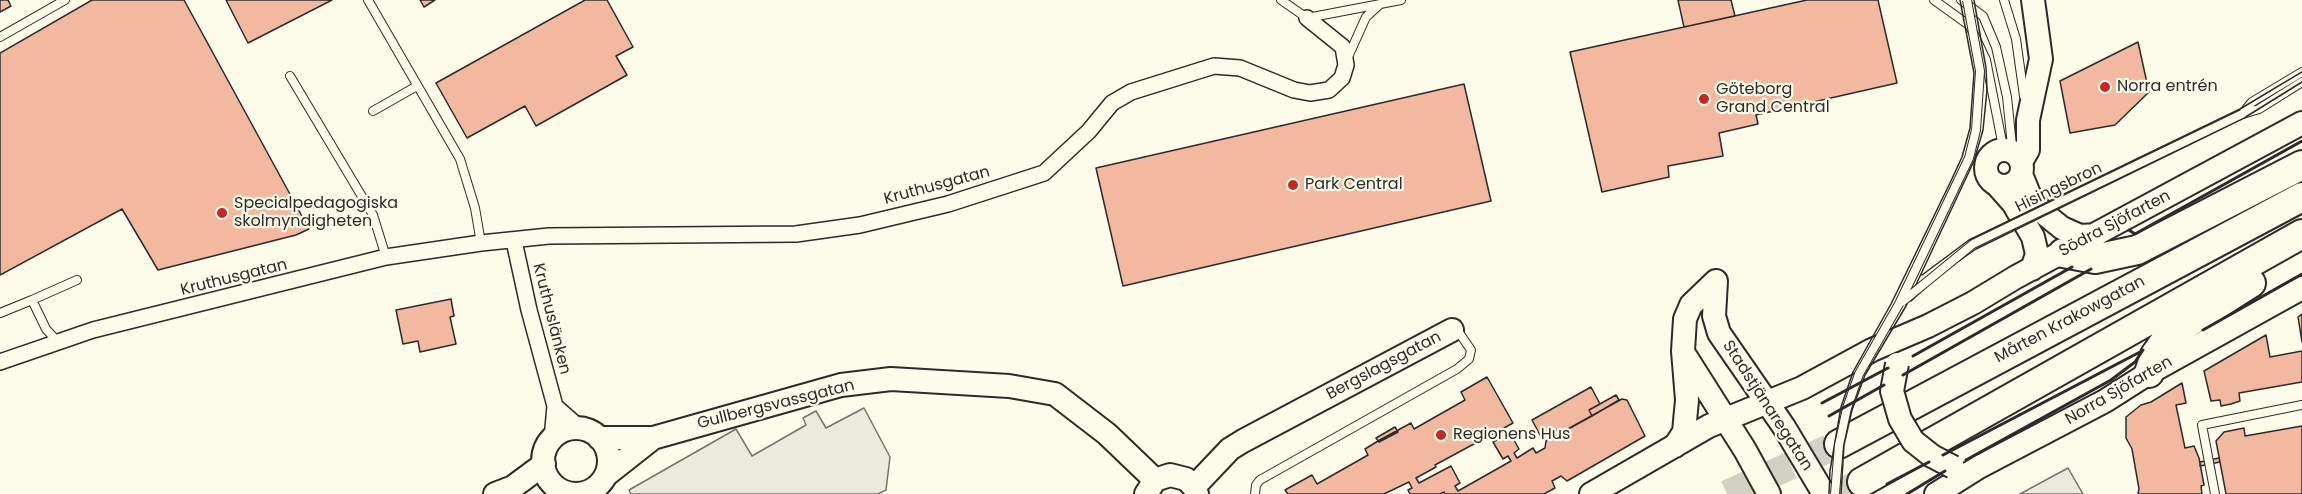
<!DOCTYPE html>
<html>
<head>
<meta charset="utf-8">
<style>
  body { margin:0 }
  canvas { display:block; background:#fdfbea }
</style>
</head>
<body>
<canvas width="2302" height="494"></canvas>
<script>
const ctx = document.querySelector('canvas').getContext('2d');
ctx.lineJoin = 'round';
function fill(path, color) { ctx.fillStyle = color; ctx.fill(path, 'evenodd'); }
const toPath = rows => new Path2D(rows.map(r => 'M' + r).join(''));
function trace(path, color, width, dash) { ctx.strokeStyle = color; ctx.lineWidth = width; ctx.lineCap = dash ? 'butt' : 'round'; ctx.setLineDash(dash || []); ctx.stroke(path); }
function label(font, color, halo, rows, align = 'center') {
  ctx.font = font + ' Poppins,sans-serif'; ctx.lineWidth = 4.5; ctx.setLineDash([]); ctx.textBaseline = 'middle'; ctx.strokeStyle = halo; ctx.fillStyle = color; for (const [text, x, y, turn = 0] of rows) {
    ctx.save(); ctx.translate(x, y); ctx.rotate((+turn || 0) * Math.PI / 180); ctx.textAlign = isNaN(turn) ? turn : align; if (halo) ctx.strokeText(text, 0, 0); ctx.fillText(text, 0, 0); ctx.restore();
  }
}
const parking = toPath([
  [864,408,890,457,886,490,878,494,631,494,629,490,736,429,752,456,806,425,803,418,816,411,826,428,864,408],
  [2068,468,2083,494,2020,494,2068,468]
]);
fill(parking, '#eceadb');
trace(parking, '#74746e', 1.5);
const building = toPath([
  [0,0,8,0,11,6,0,12,0,0],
  [92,0,184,0,309,229,296,235,158,270,122,209,0,275,0,53,92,0],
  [226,0,332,0,248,43,226,0],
  [420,0,435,0,424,7,420,0],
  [585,0,607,0,633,47,616,56,627,75,536,126,525,106,467,138,436,83,585,0],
  [1678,0,1731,0,1735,16,1684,27,1678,0],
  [1807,0,1878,0,1897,83,1756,115,1758,124,1719,133,1723,156,1668,166,1669,177,1602,192,1570,52,1807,0],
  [2138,42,2149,92,2115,125,2070,133,2060,81,2138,42],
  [1464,84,1491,201,1123,286,1096,168,1464,84],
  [451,299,454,316,450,317,456,344,420,352,418,341,403,344,396,310,451,299],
  [2302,314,2302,342,2298,317,2302,314],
  [2266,335,2270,357,2302,351,2302,382,2239,393,2240,401,2231,404,2221,406,2220,400,2211,401,2204,371,2266,335],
  [1487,377,1513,423,1504,428,1507,434,1510,433,1519,449,1514,453,1517,458,1533,448,1536,453,1545,448,1546,441,1622,399,1627,400,1645,436,1567,481,1561,476,1552,481,1555,488,1544,494,1445,494,1444,492,1440,494,1410,494,1408,490,1412,488,1409,482,1384,494,1288,494,1285,490,1312,475,1317,484,1368,455,1365,449,1378,441,1411,423,1414,429,1465,400,1461,392,1487,377],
  [1496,432,1500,438,1493,442,1503,459,1508,456,1511,461,1458,491,1455,486,1460,483,1451,466,1419,483,1416,478,1436,467,1435,465,1496,432],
  [2182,383,2186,403,2176,405,2185,448,2194,446,2199,458,2204,485,2201,486,2202,494,2138,494,2139,489,2132,449,2126,438,2126,417,2141,405,2151,402,2182,383],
  [1591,387,1600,404,1589,410,1592,416,1559,434,1556,429,1541,437,1532,420,1591,387],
  [1616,395,1619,400,1592,416,1589,410,1616,395],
  [2302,426,2302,494,2226,494,2216,441,2224,432,2244,428,2245,436,2302,426],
  [1395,427,1398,432,1379,442,1376,438,1395,427],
  [2219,458,2220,462,2200,466,2200,462,2219,458]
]);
fill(building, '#f2b8a0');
trace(building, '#2b2b2b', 1.5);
trace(toPath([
  [1727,494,1839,444],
  [1837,494,1862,482]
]), '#d3d1c4', 28, [28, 14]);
const lane = toPath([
  [368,0,460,159,475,208,481,243],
  [1281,0,1307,18,1401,0],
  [1934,0,1970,26,1986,60,2003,147,1997,152],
  [1961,0,1983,16,1996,47,2007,97,2012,146,2008,151],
  [2004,0,2016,39,2024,96],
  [0,37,65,0],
  [1348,57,1366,17,1378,6],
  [290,76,373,215,386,257],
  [373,111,417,86],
  [2242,114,2252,102,2302,72],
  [2243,114,2259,109,2302,82],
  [0,313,32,300],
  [57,341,46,329,32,300,77,280],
  [589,491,591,494],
  [1255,494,1256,485,1260,480,1457,369,1469,359,1471,350,1460,334,1453,331],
  [2215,494,2202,425,2302,405]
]);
const street = toPath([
  [514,241,529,310,555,406,552,439],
  [0,362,93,330,386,257,481,243,549,236,796,234,860,225,948,204,1044,173,1089,131,1112,103,1131,92,1214,66,1240,68,1294,90,1310,93,1329,90,1342,78,1346,65,1343,47,1307,18],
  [555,406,581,429]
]);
const secondary = toPath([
  '1986 168a18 18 0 1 1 36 0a18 18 0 1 1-36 0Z',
  [2021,162,2028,150,2028,120,2041,59,2033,0],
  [2021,174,2029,194,2041,211,2062,228,2080,236,2096,235],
  [1997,185,2013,203,2033,237,2037,254,2032,269],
  [1716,281,1714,316,1719,333,1784,427,1824,494],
  [1686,357,1745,450,1769,494],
  '543 461a33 33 0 1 1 66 0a33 33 0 1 1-66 0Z',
  [599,438,653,438,841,385,891,379,1009,386,1055,394,1107,434,1155,480],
  [1675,446,1684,432,1687,400,1683,351,1685,319,1691,305,1716,281],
  [606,475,653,438],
  [1194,487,1230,449,1243,441,1452,330],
  [495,494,513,487,544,464],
  [1146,494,1155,480,1170,475,1186,479,1194,487,1197,494],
  [1591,494,1709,426,1802,388,1872,350,1928,326,1973,303,2016,277,2302,123],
  [1936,494,1979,467,2105,401,2149,373,2302,288]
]);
const highway = toPath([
  [2063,253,2095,259,2137,250,2302,165],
  [2149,373,2155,355,2165,341,2185,325,2251,283],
  [1839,444,2302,197],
  [1862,482,2302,234]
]);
trace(lane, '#2b2b2b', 10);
trace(street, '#2b2b2b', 18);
trace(secondary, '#2b2b2b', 26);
trace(highway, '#2b2b2b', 32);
trace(lane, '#fdfbea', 8);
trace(street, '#fdfbea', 15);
trace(secondary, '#fdfbea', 22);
trace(highway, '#fdfbea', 28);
trace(toPath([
  [1922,275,1969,240,2240,109,2302,72],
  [1911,301,1939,275,1976,249,2244,118,2302,82],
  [1829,494,1830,471,1841,407,1853,372,1891,304,1950,183,1962,157,1970,128,1974,73,1960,0],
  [1841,494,1844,445,1852,410,1865,375,1906,306,1974,161,1983,130,1987,90,1986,68,1974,0]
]), '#2b2b2b', 1.5);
const laneBridge = toPath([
  [1902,302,1973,244,2242,114],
  [1835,494,1839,445,1847,408,1859,374,1899,304,1969,158,1976,130,1980,71,1967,0]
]);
const secondaryBridge = toPath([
  [1897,364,1892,391,1900,419,1913,441,1932,456,1953,467]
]);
trace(laneBridge, '#2b2b2b', 10, []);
trace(secondaryBridge, '#2b2b2b', 26, []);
trace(laneBridge, '#fdfbea', 8);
trace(secondaryBridge, '#fdfbea', 22);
trace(toPath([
  [2129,230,2135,234,2302,141],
  [2203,330,2302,274],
  [1913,356,2072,267],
  [1903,375,2091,269],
  [1822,403,1888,368],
  [1829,416,1884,385],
  [1943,455,2140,352],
  [1966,460,2111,380,2135,362,2143,350],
  [1887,484,1929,462],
  [1907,494,1945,471]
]), '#2b2b2b', 3);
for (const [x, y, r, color] of [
  [2105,87,6,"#c62828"],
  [1704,99,6,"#c62828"],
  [1293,185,6,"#c62828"],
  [222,213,6,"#c62828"],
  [1441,435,6,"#c62828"]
]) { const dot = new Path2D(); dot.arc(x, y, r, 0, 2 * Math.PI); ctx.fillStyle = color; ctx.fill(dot); trace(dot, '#fdfbea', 2); }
label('16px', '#2b2b2b', '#fdfbea', [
  ["Norra entrén",2117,87],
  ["Göteborg",1716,90],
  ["Grand Central",1716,108],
  ["Park Central",1305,185],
  ["Specialpedagogiska",234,204],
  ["skolmyndigheten",234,222],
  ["Regionens Hus",1453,435]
], 'left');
label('16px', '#2b2b2b', '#fdfbea', [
  ["Kruthusgatan",937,186,-15],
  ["Hisingsbron",2059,188,-26],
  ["Södra Sjöfarten",2115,224,-28],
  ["Kruthusgatan",234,278,-14],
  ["Kruthuslänken",551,319,76],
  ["Mårten Krakowgatan",2070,320,-28],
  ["Bergslagsgatan",1384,366,-28],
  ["Norra Sjöfarten",2119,391,-30],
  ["Gullbergsvassgatan",776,405,-14],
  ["Stadstjänaregatan",1767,406,57]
]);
</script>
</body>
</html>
